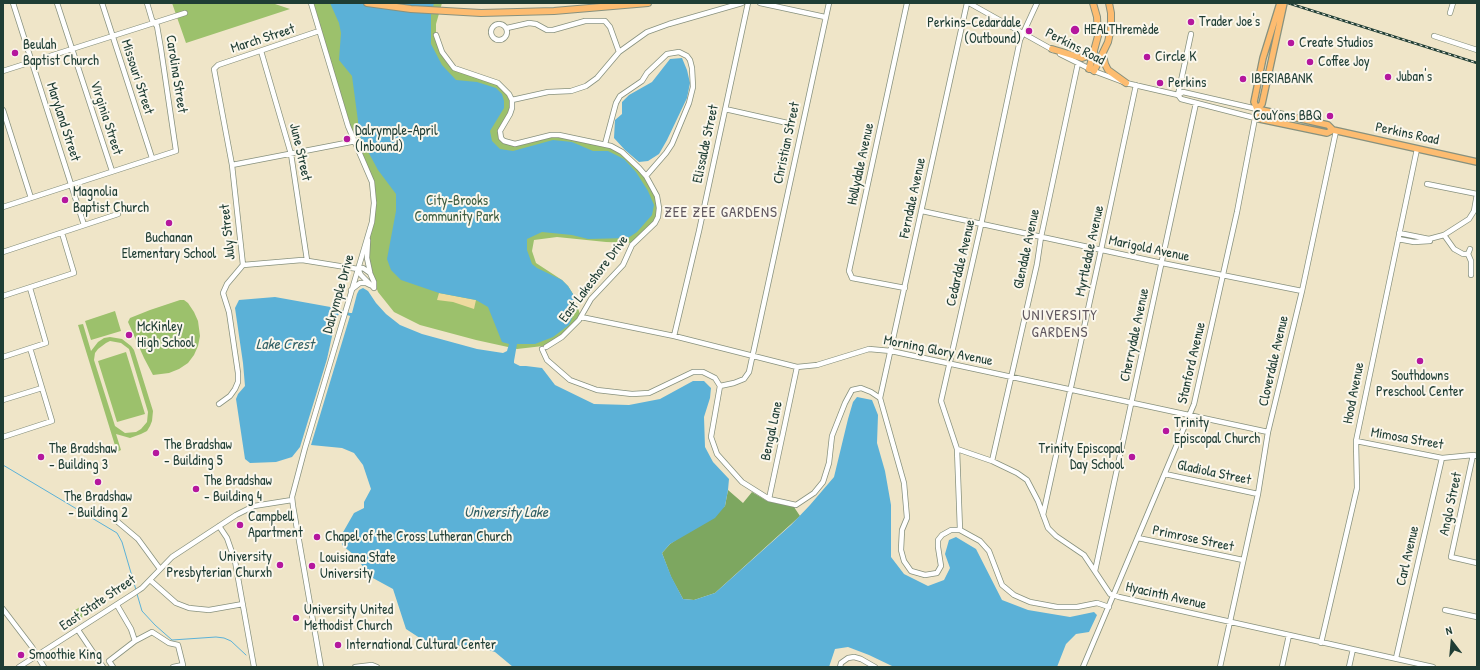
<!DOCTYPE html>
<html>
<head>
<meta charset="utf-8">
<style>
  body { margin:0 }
  #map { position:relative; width:1480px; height:670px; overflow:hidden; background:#efe5c8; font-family:"Patrick Hand",sans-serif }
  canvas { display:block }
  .frame { position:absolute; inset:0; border:4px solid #1f3d34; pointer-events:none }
  .north { position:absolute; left:1432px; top:622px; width:40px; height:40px; -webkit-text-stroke:3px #fbf7ec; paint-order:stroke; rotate:344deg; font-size:11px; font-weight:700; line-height:16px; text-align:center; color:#1f3d34 }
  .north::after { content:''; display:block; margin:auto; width:14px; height:18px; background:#1f3d34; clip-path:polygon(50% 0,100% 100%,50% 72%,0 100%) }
</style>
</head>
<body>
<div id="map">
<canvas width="1480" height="670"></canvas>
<div class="frame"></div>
<div class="north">N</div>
</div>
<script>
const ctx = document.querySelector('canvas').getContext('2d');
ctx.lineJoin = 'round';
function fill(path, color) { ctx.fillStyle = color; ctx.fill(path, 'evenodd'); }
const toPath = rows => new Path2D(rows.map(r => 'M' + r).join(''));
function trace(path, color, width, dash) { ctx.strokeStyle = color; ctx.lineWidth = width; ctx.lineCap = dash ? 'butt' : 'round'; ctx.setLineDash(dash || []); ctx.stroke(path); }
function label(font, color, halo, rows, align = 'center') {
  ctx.font = font + ' "Patrick Hand",sans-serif'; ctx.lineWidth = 4; ctx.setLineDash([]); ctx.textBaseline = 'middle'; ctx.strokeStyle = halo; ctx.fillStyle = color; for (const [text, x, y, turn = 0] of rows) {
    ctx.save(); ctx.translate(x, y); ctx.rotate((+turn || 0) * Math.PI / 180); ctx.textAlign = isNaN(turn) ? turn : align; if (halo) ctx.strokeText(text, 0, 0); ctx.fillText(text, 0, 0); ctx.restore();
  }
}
fill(toPath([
  [172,3,272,3,290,9,186,43],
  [313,3,442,3,436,24,436,35,451,65,495,82,507,91,512,103,499,133,502,139,515,144,555,135,608,145,639,168,657,196,659,208,657,220,634,243,606,242,557,237,534,240,532,251,536,263,562,280,568,286,573,294,581,317,567,333,543,346,517,349,476,340,420,325,394,312,378,292,368,264,368,235,374,207,374,191,354,142,317,23],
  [180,300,184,300,188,303,194,312,198,321,200,336,198,346,194,355,188,363,179,369,169,373,153,375,144,358,128,322,130,318,150,310],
  [115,311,121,331,91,340,85,321],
  [83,324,91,351,98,342,104,338,110,337,122,339,131,346,134,350,153,411,152,421,150,426,147,431,141,434,130,438,116,434,121,450,117,452,78,325],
  [110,341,121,343,129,349,148,412,147,422,141,429,136,432,125,433,115,426,94,360,95,353,98,349,106,343],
  [126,352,145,414,117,422,98,361],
  [80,607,85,615,78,620,72,612]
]), '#9cc16c');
fill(toPath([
  [728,490,743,503,752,492,767,501,794,507,800,516,715,593,694,600,683,599,671,577,662,553,670,544,725,506]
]), '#7da760');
fill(toPath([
  [439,293,476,300,474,309,453,302,437,300]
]), '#eeda9e');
fill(toPath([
  [330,3,434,3,431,15,431,44,442,65,456,80,477,82,496,88,502,94,504,101,504,108,490,131,492,141,500,149,513,151,553,140,572,142,593,151,608,151,624,159,636,172,648,191,654,205,652,215,637,232,628,238,588,239,572,235,542,232,527,239,527,250,532,264,537,268,562,280,568,286,573,294,575,303,575,311,569,325,553,337,535,344,517,344,514,361,514,363,520,366,526,366,542,368,555,385,594,404,629,405,660,399,693,381,704,381,711,388,710,398,704,417,705,447,713,462,729,479,728,490,725,506,715,518,670,544,662,553,671,576,683,599,694,600,715,593,791,525,810,505,834,477,848,419,853,402,857,397,872,400,878,415,877,443,885,471,891,505,891,557,904,574,928,586,944,580,950,568,945,554,949,540,956,537,976,549,1002,600,1028,610,1070,617,1094,612,1097,615,1089,632,1076,634,1066,644,1057,667,892,666,869,655,848,647,835,649,829,667,513,667,495,652,472,645,435,648,406,629,393,589,371,577,354,555,342,545,342,534,354,513,364,508,364,502,371,489,363,465,354,453,342,448,311,445,350,316,341,313,339,314,336,318,327,359,300,447,292,457,276,462,250,463,245,459,236,399,238,394,245,386,243,363,235,308,239,300,275,297,336,308,350,313,352,313,357,294,359,290,363,288,368,291,376,303,386,314,400,325,422,334,477,349,503,353,507,351,509,344,502,342,488,307,476,300,439,293,401,280,391,270,387,259,396,211,396,194,378,170,358,133,358,121,352,76,339,60,341,33,339,23],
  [682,58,687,70,690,83,687,98,667,140,659,154,648,161,639,162,625,150,614,138,615,120,622,114,622,102,629,95,652,82,670,59]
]), '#5bb1d7');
trace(toPath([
  [3,465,117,533,122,542,136,590],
  [137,594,142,611,155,625,172,640,216,637,224,638,231,641,246,655]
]), '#5bb1d7', 1);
const minor = toPath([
  [13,3,84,225],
  [57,3,112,171],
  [102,3,152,158],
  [311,3,348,126,372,182,374,203,372,222,305,448,292,497,293,506,321,667],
  [760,3,825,17],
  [969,3,1053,50],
  [1450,13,1453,3],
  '491 32a8 8 0 1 1 16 0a8 8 0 1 1-16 0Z',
  [507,28,529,23,536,24,547,30,553,30,585,21,605,21,610,27,619,52],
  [436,35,442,52,454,68,498,83,509,94,512,100,512,108,510,114,500,131,501,138,504,141,515,144,551,135,559,135,611,146,622,152,639,168,646,176,657,196,659,208,658,217,655,223,632,245,623,265,591,299,579,320,562,337,546,347],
  [1434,36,1477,50],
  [261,51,291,154,307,260],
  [1060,54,1094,71,1126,83,1178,95,1183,92,1257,109],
  [3,71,185,13],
  [1178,95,1191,34],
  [512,100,548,92,571,91,586,86,597,78,619,52,647,32,669,24,742,3],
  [725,109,792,124],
  [3,110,31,198],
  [605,144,616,103,620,96,642,81,647,73,667,54,679,52,687,56,690,60,692,68,693,87,689,103,672,144,666,153,646,176],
  [232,165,356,141],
  [1427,184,1477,194],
  [3,207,176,151,161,49,157,26,152,20,147,3],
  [922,211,1162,263,1302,291],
  [1399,233,1429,239,1444,235,1469,219,1474,211,1477,194],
  [1444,235,1454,249,1463,254,1468,254],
  [1398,239,1414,242,1430,241],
  [368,240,367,258,370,272],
  [1470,249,1468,254,1471,261,1471,275],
  [3,252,118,214],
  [243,265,302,260,358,269,363,268,370,273,374,282,374,288],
  [358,269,361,275,374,288],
  [905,288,852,278,849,271,907,3],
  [351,290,360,283,366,283,370,285],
  [3,296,74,273,62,233],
  [581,317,674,336,797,367,817,365,869,349,891,351,1268,432],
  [674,336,699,231,748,3],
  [542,349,547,360,570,380,597,390,632,394,649,393,693,372,703,372,715,378,720,386,711,437,717,454,742,482,769,499,796,505,814,493,823,482,829,463,832,436,845,403,852,390,861,388,871,392,880,398,904,483,907,518,902,530,901,550,904,561,911,571,925,575,937,573,941,566,938,547,938,540,942,535,951,530,960,530,980,541,989,551,1002,585,1014,595,1030,602,1057,607,1077,607,1097,603,1109,607],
  [3,357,46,343,30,288],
  [720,386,734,383,744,379,749,372,829,3],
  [880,398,967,3],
  [3,400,42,388],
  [219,404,230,396,235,389,238,382,238,373,229,312,223,293,227,284,243,265,232,165,214,69,218,65,319,31],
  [3,437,52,421,30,348],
  [1356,441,1442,458,1473,455,1477,456],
  [957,449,992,461,1017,473,1027,480,1038,501,1048,528,1056,536,1084,555,1110,594,1119,597,1433,667],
  [1473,455,1451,557,1477,563],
  [992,461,1037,264,1041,237,1078,63],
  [1165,474,1258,494],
  [769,499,797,367],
  [1043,515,1101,250,1136,85],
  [112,517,138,539,160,569],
  [219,526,227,538,235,561,254,667],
  [960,530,957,449,941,401,981,225,1020,40,1037,3],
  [1138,538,1243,560],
  [1095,571,1196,103],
  [150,580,176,603,189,608,209,610,243,604],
  [117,605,131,629,135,641],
  [3,609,32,647,44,667],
  [1445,610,1477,617],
  [78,630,103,667],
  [1321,643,1357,488,1356,441,1417,149],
  [1396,658,1442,458],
  [19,667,133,594,142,588,172,557,236,515,254,506,292,500],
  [113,667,109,661,135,641,152,632,169,643,178,645,183,665,173,667],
  [355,667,372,665,377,667],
  [840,667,841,663,848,658,854,657,861,659,875,667],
  [1083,667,1194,404,1237,212,1255,118,1181,99,1178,95],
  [1220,667,1258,494,1268,432,1302,291,1336,131],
  [1282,667,1289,635],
  [1349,667,1353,649]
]);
const major = toPath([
  [1280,3,1263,58,1254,102,1257,109,1255,118,1327,133,1333,130],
  [1257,109,1328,125,1333,130,1477,162],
  [1257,109,1262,104,1284,3]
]);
const highway = toPath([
  [367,3,411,9,481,13,554,11,648,3],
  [1052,49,1082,58,1091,55,1094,52],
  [1103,55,1105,64,1108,70,1126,83],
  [1089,69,1098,36,1097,17,1093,3],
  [1094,71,1108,42,1111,28,1111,13,1109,3]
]);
trace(minor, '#87917e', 6);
trace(major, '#87917e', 8);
trace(highway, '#87917e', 8);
trace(minor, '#fff', 4.5);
trace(major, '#fdbc70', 5.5);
trace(highway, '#fdbc70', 6);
const rail = toPath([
  [1288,3,1477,63]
]);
trace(rail, '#1f3d34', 2.5);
trace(rail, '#fbf7ec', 1, [3]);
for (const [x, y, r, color] of [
  [1191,22,4,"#b5179e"],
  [1075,30,5,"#b5179e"],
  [1029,31,4,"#b5179e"],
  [1291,43,4,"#b5179e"],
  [15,53,4,"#b5179e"],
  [1147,57,4,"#b5179e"],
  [1310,62,4,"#b5179e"],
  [1388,77,4,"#b5179e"],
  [1243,79,4,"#b5179e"],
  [1160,83,4,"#b5179e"],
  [1330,116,4,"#b5179e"],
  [347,139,4,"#b5179e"],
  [65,200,4,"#b5179e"],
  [169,223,4,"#b5179e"],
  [129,335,4,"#b5179e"],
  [1420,361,4,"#b5179e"],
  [1166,431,4,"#b5179e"],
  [156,453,4,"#b5179e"],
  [41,457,4,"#b5179e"],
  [1132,457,4,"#b5179e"],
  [98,482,4,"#b5179e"],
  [196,489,4,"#b5179e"],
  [240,525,4,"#b5179e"],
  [317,537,4,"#b5179e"],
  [280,565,4,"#b5179e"],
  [312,566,4,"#b5179e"],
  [296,618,4,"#b5179e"],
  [338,645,4,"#b5179e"],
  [21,655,4,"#b5179e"]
]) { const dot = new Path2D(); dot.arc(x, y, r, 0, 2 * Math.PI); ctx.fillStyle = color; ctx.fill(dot); trace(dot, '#fbf7ec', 1.5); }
label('14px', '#1f3d34', '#fbf7ec', [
  ["Trader Joe's",1199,22],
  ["Perkins-Cedardale",1021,23,"right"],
  ["(Outbound)",1021,39,"right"],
  ["HEALTHremède",1084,30],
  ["Create Studios",1299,43],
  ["Beulah",23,45],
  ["Baptist Church",23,61],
  ["Circle K",1155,57],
  ["Coffee Joy",1318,62],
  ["Juban's",1396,77],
  ["IBERIABANK",1251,79],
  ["Perkins",1168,83],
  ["CouYons BBQ",1322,116,"right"],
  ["Dalrymple-April",355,131],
  ["(Inbound)",355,147],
  ["Magnolia",73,192],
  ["Baptist Church",73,208],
  ["Buchanan",169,238,"center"],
  ["Elementary School",169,254,"center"],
  ["McKinley",137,327],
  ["High School",137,343],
  ["Southdowns",1420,376,"center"],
  ["Preschool Center",1420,392,"center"],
  ["Trinity",1174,423],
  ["Episcopal Church",1174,439],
  ["The Bradshaw",164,445],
  ["- Building 5",164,461],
  ["The Bradshaw",49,449],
  ["- Building 3",49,465],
  ["Trinity Episcopal",1124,449,"right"],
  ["Day School",1124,465,"right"],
  ["The Bradshaw",204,481],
  ["- Building 4",204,497],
  ["The Bradshaw",98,497,"center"],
  ["- Building 2",98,513,"center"],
  ["Campbell",248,517],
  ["Apartment",248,533],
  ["Chapel of the Cross Lutheran Church",325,537],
  ["University",272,557,"right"],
  ["Presbyterian Churxh",272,573,"right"],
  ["Louisiana State",320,558],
  ["University",320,574],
  ["University United",304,610],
  ["Methodist Church",304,626],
  ["International Cultural Center",346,645],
  ["Smoothie King",29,655]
], 'left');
label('14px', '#1f3d34', '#fbf7ec', [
  ["March Street",263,39,-18],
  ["Perkins Road",1075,47,27],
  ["Carolina Street",176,74,81],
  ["Missouri Street",137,77,72],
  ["Virginia Street",106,118,72],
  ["Maryland Street",63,122,72],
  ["Perkins Road",1407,134,12],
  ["Christian Street",787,143,-78],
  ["Elissalde Street",706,144,-78],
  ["June Street",300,152,77],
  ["Hollydale Avenue",861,164,-78],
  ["Ferndale Avenue",913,198,-78],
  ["July Street",228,232,-96],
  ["Glendale Avenue",1027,249,-78],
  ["Marigold Avenue",1149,249,12],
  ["Myrtledale Avenue",1090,251,-78],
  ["Cedardale Avenue",961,263,-77],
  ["East Lakeshore Drive",594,279,-53],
  ["Dalrymple Drive",339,294,-74],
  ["Cherrydale Avenue",1135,335,-78],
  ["Morning Glory Avenue",938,351,11],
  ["Cloverdale Avenue",1274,361,-77],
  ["Stanford Avenue",1192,363,-77],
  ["Hood Avenue",1354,393,-79],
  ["Bengal Lane",772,431,-78],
  ["Mimosa Street",1407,439,10],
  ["Gladiola Street",1214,473,12],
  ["Anglo Street",1451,504,-78],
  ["Primrose Street",1193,539,12],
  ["Carl Avenue",1408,556,-77],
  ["Hyacinth Avenue",1166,596,13],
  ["East State Street",98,603,-34]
]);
label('14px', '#3e5e42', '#fbf7ec', [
  ["City-Brooks",457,201],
  ["Community Park",457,217]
]);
ctx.letterSpacing = '1px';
label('15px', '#61585f', '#fbf7ec', [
  ["ZEE ZEE GARDENS",721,213],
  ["UNIVERSITY",1060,316],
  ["GARDENS",1060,333]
]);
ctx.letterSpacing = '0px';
label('italic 15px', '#316065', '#fbf7ec', [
  ["Lake Crest",285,345],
  ["University Lake",506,513]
]);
</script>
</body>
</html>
